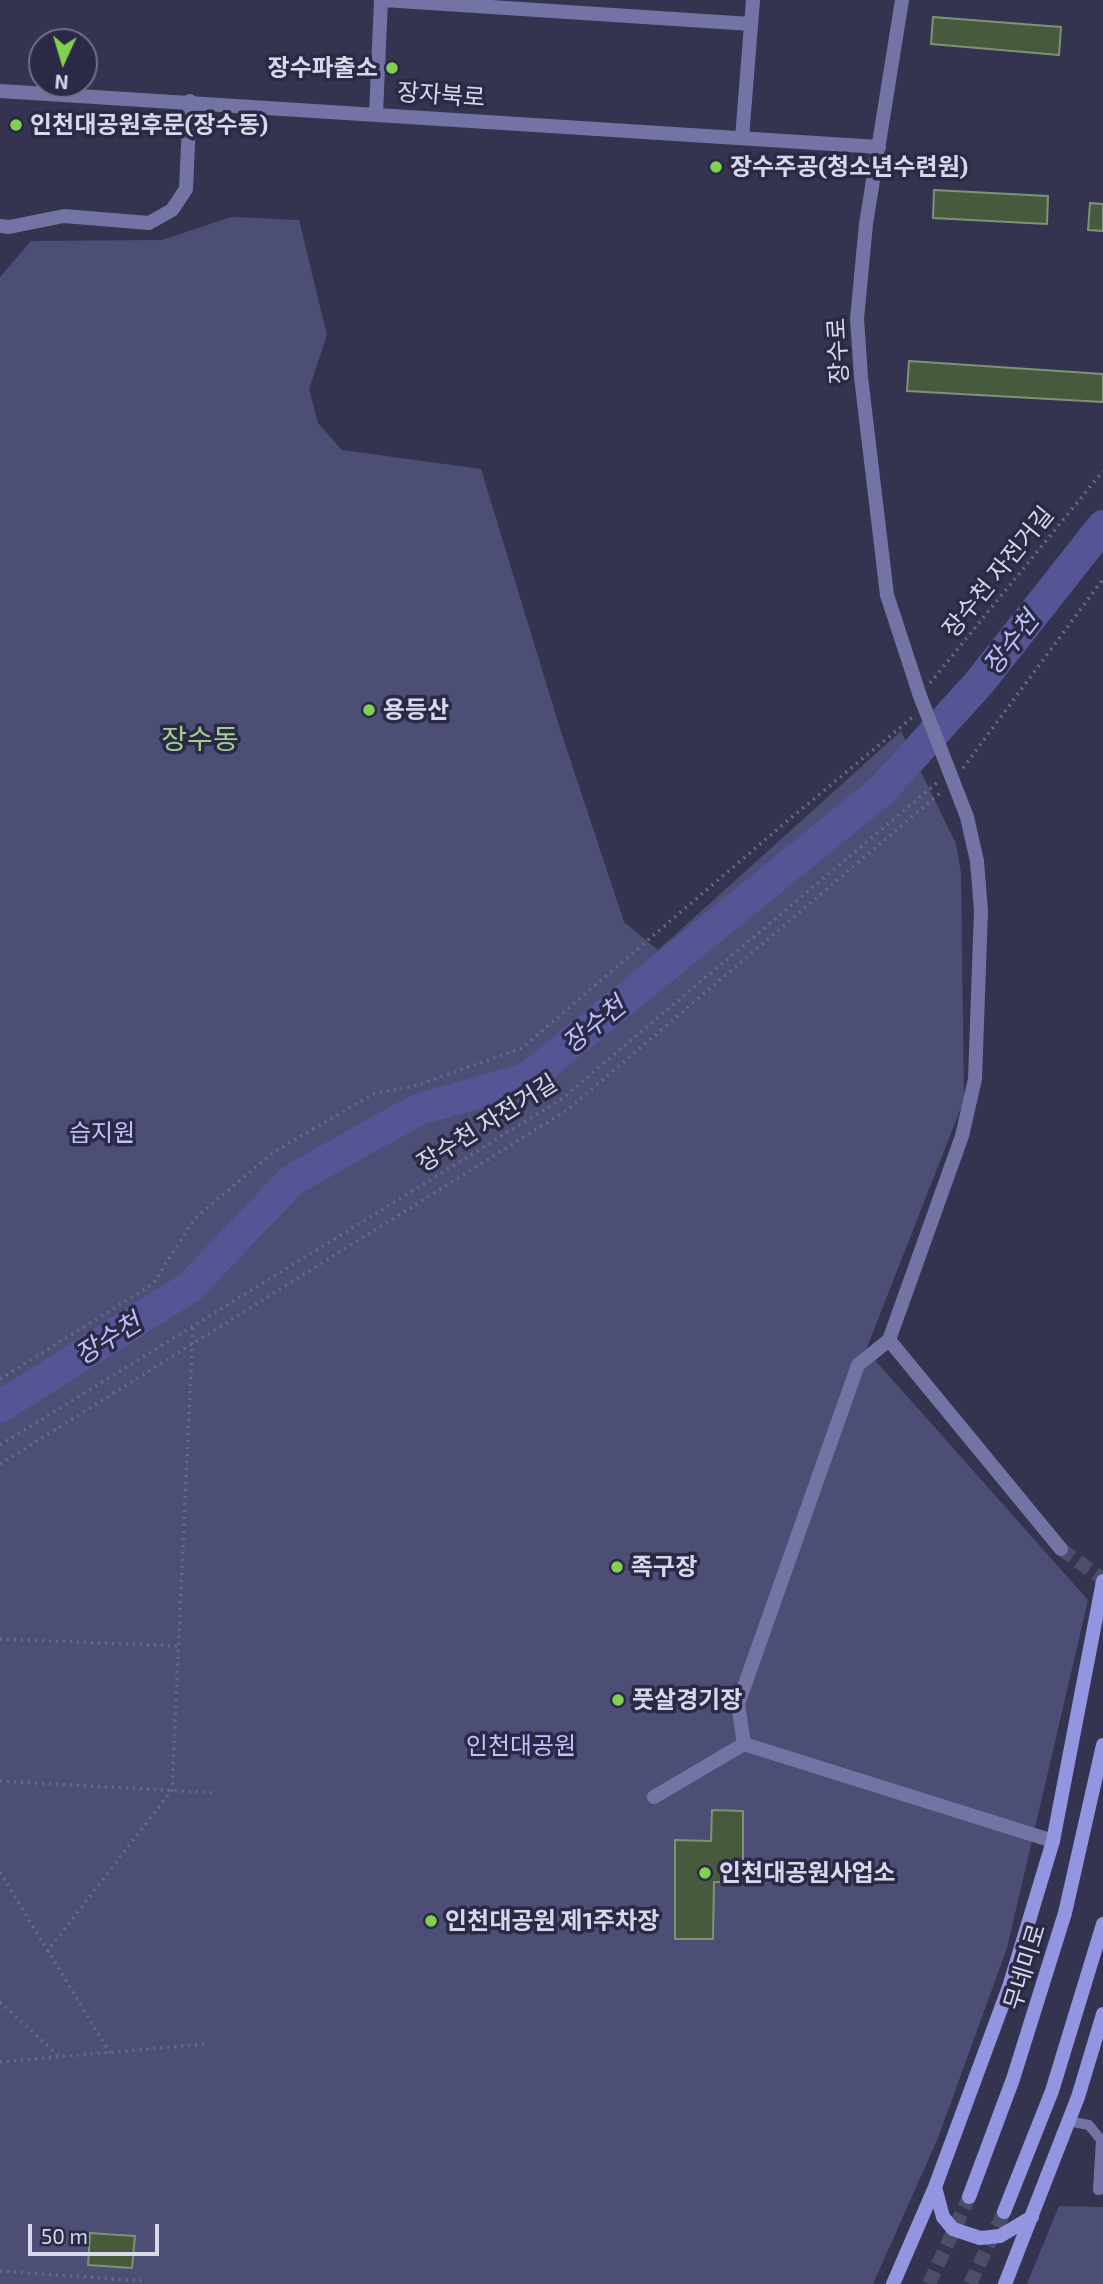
<!DOCTYPE html>
<html>
<head>
<meta charset="utf-8">
<style>
  body { margin:0 }
  #map { position:relative; width:1103px; height:2284px; overflow:hidden; background:#343451; font-family:"Exo 2",sans-serif }
  canvas { display:block }
  .north { position:absolute; left:28px; top:28px; width:70px; height:70px; box-sizing:border-box; background:#2a2a46; border:2px solid #6f7088; border-radius:50%; rotate:184deg; font-size:19px; font-weight:700; line-height:28px; text-align:center; color:#d7d9eb }
  .north::after { content:''; display:block; margin:auto; width:24px; height:32px; background:#82d04f; clip-path:polygon(50% 0,100% 100%,50% 72%,0 100%) }
  .scale { position:absolute; left:28px; top:2224px; width:131px; height:32px; box-sizing:border-box; border:4px solid #d7d9eb; border-top:0; padding-left:9px; font-size:21px; line-height:24px; white-space:nowrap; color:#d7d9eb; -webkit-text-stroke:5px #2a2a46; paint-order:stroke }
</style>
</head>
<body>
<div id="map">
<canvas width="1103" height="2284"></canvas>
<div class="north">N</div>
<div class="scale">50 m</div>
</div>
<script>
const ctx = document.querySelector('canvas').getContext('2d');
ctx.lineJoin = 'round';
function fill(path, color) { ctx.fillStyle = color; ctx.fill(path, 'evenodd'); }
const toPath = rows => new Path2D(rows.map(r => 'M' + r).join(''));
function trace(path, color, width, dash) { ctx.strokeStyle = color; ctx.lineWidth = width; ctx.lineCap = dash ? 'butt' : 'round'; ctx.setLineDash(dash || []); ctx.stroke(path); }
function label(font, color, halo, rows, align = 'center') {
  ctx.font = font + ' "Exo 2","Noto Sans KR",sans-serif'; ctx.lineWidth = 7; ctx.setLineDash([]); ctx.textBaseline = 'middle'; ctx.strokeStyle = halo; ctx.fillStyle = color; for (const [text, x, y, turn = 0] of rows) {
    ctx.save(); ctx.translate(x, y); ctx.rotate((+turn || 0) * Math.PI / 180); ctx.textAlign = isNaN(turn) ? turn : align; if (halo) ctx.strokeText(text, 0, 0); ctx.fillText(text, 0, 0); ctx.restore();
  }
}
fill(toPath([
  [231,217,299,220,327,335,309,389,318,423,342,450,481,469,561,732,624,922,658,950,901,731,956,844,961,873,964,1100,866,1350,1088,1600,1007,1948,938,2138,873,2284,0,2284,0,277,31,241,162,240],
  [1059,2206,1103,2207,1103,2284,1027,2284]
]), '#4d4e75');
trace(toPath([
  [0,1407,190,1287,292,1180,417,1110,528,1078,882,790,979,683,1103,526]
]), '#555495', 32);
const building = toPath([
  [933,17,1061,27,1059,55,931,44,933,17],
  [934,190,1048,196,1047,224,933,218,934,190],
  [1090,203,1103,204,1103,231,1088,230,1090,203],
  [909,361,1103,374,1103,402,907,391,909,361],
  [712,1810,743,1811,743,1863,728,1862,728,1882,714,1882,713,1939,675,1939,675,1840,711,1841,712,1810],
  [90,2233,135,2236,132,2268,88,2265,90,2233]
]);
fill(building, '#485a3e');
trace(building, '#7f9374', 2);
trace(toPath([
  [1061,1549,1103,1579]
]), '#4c4d68', 14, [14, 7]);
trace(toPath([
  [929,2284,969,2197],
  [970,2284,1004,2212]
]), '#4c4d68', 14, [14, 7]);
trace(toPath([
  [930,683,1103,471],
  [963,768,1103,579],
  [0,1379,153,1284,195,1218,274,1152,373,1094,415,1086,522,1048,780,827,914,716],
  [0,1445,560,1100,939,781],
  [0,1464,567,1110,941,792],
  [0,1639,179,1646],
  [0,1781,217,1793],
  [0,1872,110,2053],
  [47,1952,172,1790,193,1326],
  [0,2002,60,2057],
  [0,2062,205,2044],
  [0,2271,143,2281]
]), '#696a83', 3.5, [2, 5]);
trace(toPath([
  [1068,2121,1089,2125,1101,2140,1098,2190,1103,2189]
]), '#7374a4', 10);
trace(toPath([
  [384,0,751,24],
  [902,0,866,224,857,319,861,377,887,595,920,696,967,817,977,861,981,911,975,1079,962,1136,889,1340,1061,1549],
  [0,91,879,147],
  [376,114,381,0],
  [742,138,753,0],
  [0,226,9,227,64,216,149,223,172,210,186,189,190,101],
  [744,1744,738,1704,858,1365,889,1340],
  [654,1797,744,1744,1053,1841]
]), '#7374a4', 14);
trace(toPath([
  [935,2187,943,2217,953,2229,980,2238,1000,2236,1032,2217],
  [969,2197,1013,2079,1065,1913,1103,1745],
  [1004,2212,1052,2091,1103,1924],
  [893,2284,935,2187,1009,1987,1053,1841,1103,1581],
  [1005,2284,1078,2097,1103,2014]
]), '#9495e1', 14);
for (const [x, y, r, color] of [
  [392,68,7,"#82d04f"],
  [16,125,7,"#82d04f"],
  [716,167,7,"#82d04f"],
  [369,710,7,"#82d04f"],
  [617,1567,7,"#82d04f"],
  [618,1700,7,"#82d04f"],
  [705,1873,7,"#82d04f"],
  [431,1921,7,"#82d04f"]
]) { const dot = new Path2D(); dot.arc(x, y, r, 0, 2 * Math.PI); ctx.fillStyle = color; ctx.fill(dot); trace(dot, '#2a2a46', 2.5); }
label('bold 24px', '#d7d9eb', '#2a2a46', [
  ["장수파출소",378,68,"right"],
  ["인천대공원후문(장수동)",30,125],
  ["장수주공(청소년수련원)",730,167],
  ["용등산",383,710],
  ["족구장",631,1567],
  ["풋살경기장",632,1700],
  ["인천대공원사업소",719,1873],
  ["인천대공원 제1주차장",445,1921]
], 'left');
label('24px', '#d7d9eb', '#2a2a46', [
  ["장자북로",441,95,4],
  ["장수로",838,351,-93],
  ["장수천 자전거길",998,572,-51],
  ["장수천 자전거길",487,1123,-32],
  ["무네미로",1025,1967,-73]
]);
label('24px', '#c0c2fb', '#2a2a46', [
  ["습지원",102,1133],
  ["인천대공원",521,1746]
]);
label('italic 26px', '#bec0f9', '#2a2a46', [
  ["장수천",1011,643,-52],
  ["장수천",594,1025,-39],
  ["장수천",108,1339,-32]
]);
label('28px', '#a3ce8c', '#2a2a46', [
  ["장수동",200,740]
]);
</script>
</body>
</html>
